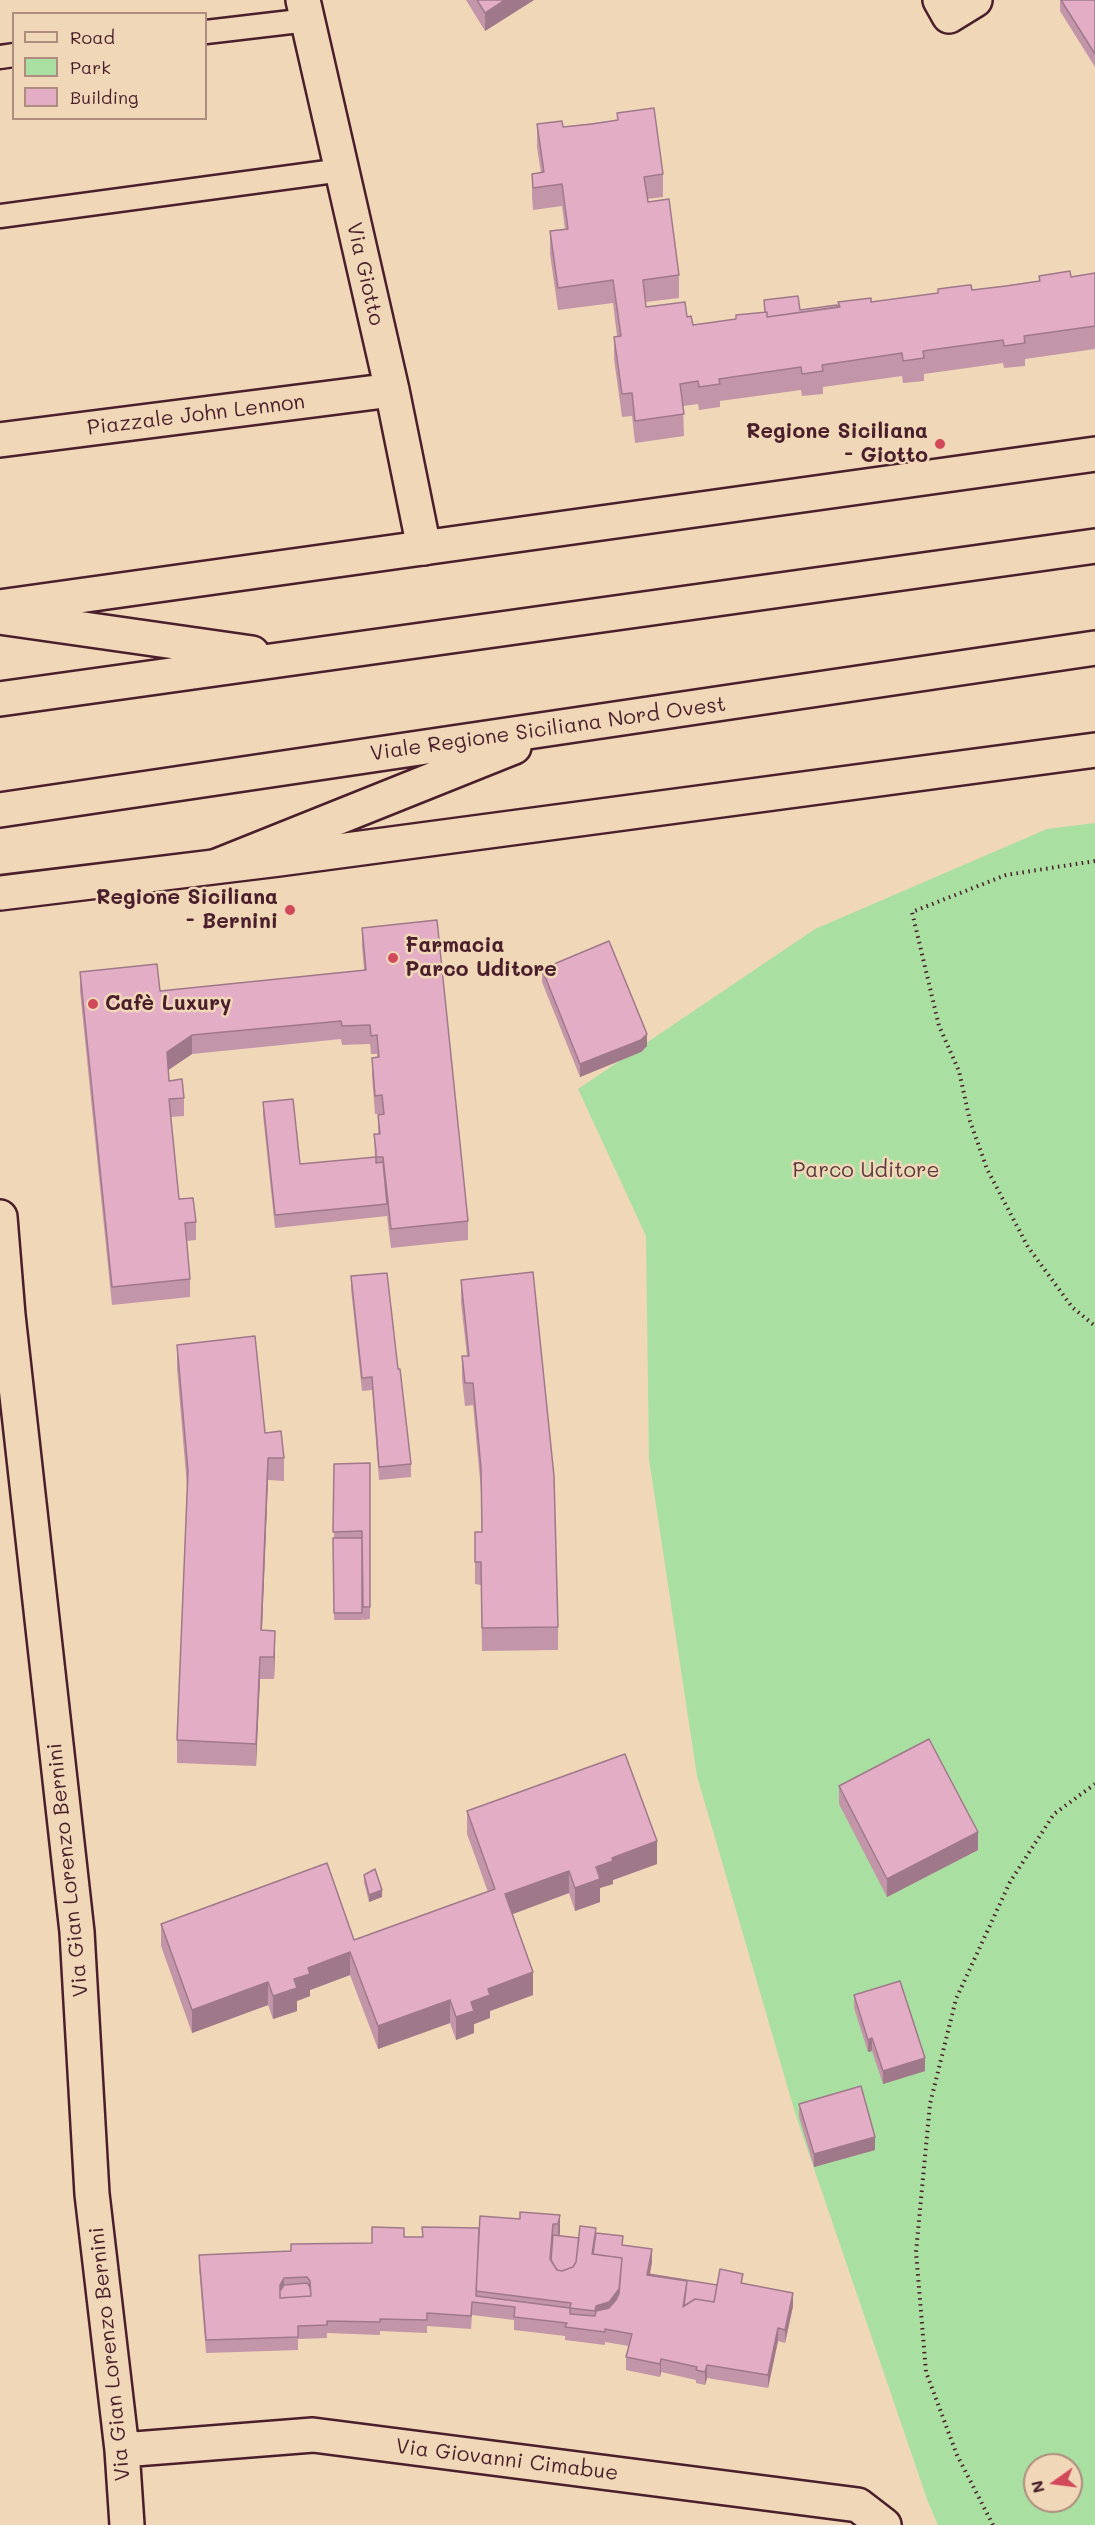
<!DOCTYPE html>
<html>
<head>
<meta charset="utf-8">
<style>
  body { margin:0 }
  #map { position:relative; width:1095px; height:2525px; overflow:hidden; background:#f0d7b8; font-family:Mali,sans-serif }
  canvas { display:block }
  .legend { position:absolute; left:12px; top:12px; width:195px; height:108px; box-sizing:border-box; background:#f0d7b8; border:2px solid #ae8d80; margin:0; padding:8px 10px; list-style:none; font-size:18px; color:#4a1f2b }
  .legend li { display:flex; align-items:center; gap:12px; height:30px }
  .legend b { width:30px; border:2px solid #ae8d80 }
  .north { position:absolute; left:1023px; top:2453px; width:60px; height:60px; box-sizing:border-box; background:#f0d7b8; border:2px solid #ae8d80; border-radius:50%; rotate:256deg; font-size:16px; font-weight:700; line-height:24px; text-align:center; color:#4a1f2b }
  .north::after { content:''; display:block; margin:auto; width:21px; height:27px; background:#d1495b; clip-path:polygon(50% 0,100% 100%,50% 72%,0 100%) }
</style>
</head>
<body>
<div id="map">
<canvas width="1095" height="2525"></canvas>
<ul class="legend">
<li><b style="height:8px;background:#f0d7b8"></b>Road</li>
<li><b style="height:16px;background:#aadfa2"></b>Park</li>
<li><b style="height:16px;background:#e3adc5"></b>Building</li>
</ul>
<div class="north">N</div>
</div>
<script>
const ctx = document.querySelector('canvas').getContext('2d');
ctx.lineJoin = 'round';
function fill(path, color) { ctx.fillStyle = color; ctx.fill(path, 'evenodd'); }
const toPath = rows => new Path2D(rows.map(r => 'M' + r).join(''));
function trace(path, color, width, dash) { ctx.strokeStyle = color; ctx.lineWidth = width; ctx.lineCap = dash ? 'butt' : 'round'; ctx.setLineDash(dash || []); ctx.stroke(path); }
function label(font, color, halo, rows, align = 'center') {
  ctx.font = font + ' Mali,sans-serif'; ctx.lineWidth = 5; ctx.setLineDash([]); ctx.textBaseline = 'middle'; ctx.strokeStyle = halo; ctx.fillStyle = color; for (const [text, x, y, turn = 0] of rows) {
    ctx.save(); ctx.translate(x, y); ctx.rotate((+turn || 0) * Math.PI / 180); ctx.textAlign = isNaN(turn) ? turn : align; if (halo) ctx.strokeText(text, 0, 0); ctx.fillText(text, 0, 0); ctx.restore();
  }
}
fill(toPath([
  [1095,823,1095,2525,938,2525,928,2502,796,2116,697,1776,649,1459,646,1236,578,1089,815,929,1047,829],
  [1035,2465,1071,2465,1071,2501,1035,2501]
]), '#aadfa2');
const lane = toPath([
  [206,32,308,20],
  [0,57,14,55],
  [0,216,342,170]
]);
const street = toPath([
  [303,0,392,390,424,548],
  [940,0,949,16,975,0],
  [0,440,392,390],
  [0,1217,8,1315,77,1932,92,2194,122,2450,127,2525],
  [122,2450,313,2435,858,2505,884,2525]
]);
const secondary = toPath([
  [0,607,1095,454],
  [0,893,279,859,1095,750]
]);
const primary = toPath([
  [0,617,252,653],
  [0,699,1095,546],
  [0,810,1095,648],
  [217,866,514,747]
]);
trace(lane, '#4a1f2b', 27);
trace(street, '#4a1f2b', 38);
trace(secondary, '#4a1f2b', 38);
trace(primary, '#4a1f2b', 38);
trace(toPath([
  [1095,861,1006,875,912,912,939,1026,959,1071,970,1121,987,1169,1028,1247,1072,1307,1095,1326],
  [993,2525,957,2455,926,2372,916,2252,930,2104,956,1999,1010,1882,1054,1814,1095,1784]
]), '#4a1f2b', 4, [1.5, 4.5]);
trace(lane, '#f0d7b8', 22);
trace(street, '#f0d7b8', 33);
trace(secondary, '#f0d7b8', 33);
trace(primary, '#f0d7b8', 33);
fill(toPath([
  [466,0,534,0,485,31],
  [1060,0,1095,0,1095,67,1060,11],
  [617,113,663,174,663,197,647,199,648,202,679,275,679,298,646,302,646,307,687,317,693,325,736,319,764,312,764,300,800,310,837,307,838,307,838,302,871,302,972,290,1039,281,1039,276,1071,277,1095,273,1095,349,1025,359,1025,366,1004,368,1003,363,924,374,924,381,903,383,902,376,823,387,823,394,802,396,801,390,720,401,720,407,699,410,698,404,683,406,684,436,635,443,632,416,622,417,614,359,614,337,617,336,613,303,558,310,550,254,550,231,565,229,562,206,533,210,532,197,532,174,541,173,537,147,537,124,563,127,617,120],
  [362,928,468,1221,468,1240,391,1248,387,1216,275,1228,263,1115,263,1102,300,1164,375,1157,374,1134,378,1134,378,1115,382,1114,375,1114,372,1076,372,1058,377,1057,377,1054,371,1054,370,1044,342,1045,341,1039,192,1054,168,1070,169,1081,184,1098,184,1116,171,1117,179,1199,196,1222,196,1240,186,1241,190,1279,190,1297,112,1305,80,991,80,972,160,991,364,970,362,946],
  [542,969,647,1046,641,1052,580,1077,542,982],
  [351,1276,398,1369,411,1464,411,1477,379,1480,372,1390,362,1391,351,1289],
  [461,1280,558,1627,558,1650,482,1651,481,1585,475,1584,475,1532,482,1532,481,1490,473,1405,465,1406,462,1379,462,1356,467,1356,461,1303],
  [177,1345,265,1433,284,1458,284,1481,268,1480,262,1630,275,1654,274,1679,260,1679,256,1766,177,1763,177,1740,187,1487,177,1368],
  [370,1463,370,1619,363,1620,362,1618,362,1620,334,1620,334,1464],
  [839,1786,978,1850,887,1897,839,1804],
  [467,1811,657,1864,613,1880,613,1884,600,1888,600,1902,575,1911,569,1893,512,1914,533,1995,490,2011,490,2018,474,2024,474,2033,456,2040,450,2023,378,2049,350,1975,310,1990,310,1996,297,2001,297,2011,273,2019,268,2005,192,2033,161,1946,161,1924,354,1940,488,1892,467,1834],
  [364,1875,382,1897,369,1902,364,1882],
  [854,1995,925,2071,883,2084,872,2051,868,2052,854,2008],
  [799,2104,875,2150,814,2167,799,2117],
  [560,2215,559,2236,579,2238,596,2233,623,2245,652,2262,650,2275,717,2285,743,2283,793,2306,785,2343,778,2341,768,2388,707,2378,705,2385,696,2383,696,2380,661,2372,660,2377,626,2370,626,2357,629,2346,605,2342,605,2345,565,2340,565,2336,514,2330,514,2320,472,2315,471,2329,427,2326,427,2333,380,2331,380,2335,327,2333,327,2338,298,2339,298,2350,206,2353,199,2268,199,2255,291,2251,372,2243,404,2237,422,2237,479,2228,520,2219]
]), '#c395a9');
fill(toPath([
  [505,0,534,0,485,31,485,13],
  [647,1034,647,1046,641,1052,580,1077,580,1064],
  [192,1035,192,1054,167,1071,167,1052],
  [268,1458,268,1480,261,1653,261,1630],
  [275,1631,275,1654,274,1679,274,1657],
  [260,1657,260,1679,256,1766,256,1744],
  [978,1832,978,1850,887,1897,887,1879],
  [657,1841,657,1864,613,1880,613,1884,600,1888,600,1902,575,1911,575,1888,596,1867,612,1858],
  [569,1871,569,1893,505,1917,505,1894],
  [382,1890,382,1897,369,1902,369,1895],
  [350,1952,350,1975,310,1990,310,1996,297,2001,297,2011,273,2019,273,1996,308,1968],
  [533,1972,533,1995,490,2011,490,2018,474,2024,474,2033,456,2040,456,2017,471,2002,488,1989],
  [268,1982,268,2005,192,2033,192,2010],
  [450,2000,450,2023,378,2049,378,2026],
  [872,2038,872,2051,868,2052,868,2040],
  [925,2058,925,2071,883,2084,883,2071],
  [875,2137,875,2150,814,2167,814,2154],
  [560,2215,560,2233,558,2242,558,2224],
  [652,2249,652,2262,648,2281,647,2275],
  [622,2258,619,2307,595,2329,595,2311,596,2306],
  [284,2278,284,2291,280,2297,280,2285],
  [793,2293,793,2306,785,2343,785,2330],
  [778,2328,778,2341,768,2388,768,2375],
  [661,2359,661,2372,660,2377,660,2364],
  [707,2365,707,2378,705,2385,705,2372]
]), '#9f798a');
const building = toPath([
  [477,0,505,0,485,13,477,0],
  [1061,0,1095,0,1095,54,1061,0],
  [654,108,663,174,644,177,648,202,669,199,679,275,643,280,646,307,685,302,687,317,691,316,693,325,736,319,736,315,767,312,767,317,840,307,838,302,871,298,871,302,938,293,938,289,969,285,971,285,972,290,1006,286,1040,281,1039,276,1070,271,1071,277,1095,273,1095,326,1024,336,1025,343,1004,346,1003,340,923,351,924,358,903,361,902,353,822,365,823,371,802,374,801,367,719,379,720,384,699,387,698,381,680,384,684,414,635,421,632,393,622,394,614,337,621,336,613,280,558,288,550,231,568,229,562,184,533,188,532,174,544,172,537,124,562,121,563,127,592,124,618,120,617,113,654,108],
  [798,296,800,310,837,305,837,307,767,317,767,312,765,312,764,300,798,296],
  [437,920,468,1221,391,1229,383,1157,376,1157,376,1151,374,1134,380,1134,378,1115,384,1114,382,1095,375,1096,372,1058,379,1057,377,1035,371,1036,370,1025,342,1026,341,1021,192,1035,167,1052,169,1081,182,1079,184,1098,169,1099,179,1199,193,1198,196,1222,185,1223,190,1279,112,1287,80,972,157,964,160,991,366,970,362,928,437,920],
  [609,941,647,1034,641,1040,580,1064,542,969,609,941],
  [293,1099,300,1164,376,1157,376,1163,383,1162,387,1204,275,1215,263,1102,293,1099],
  [533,1272,554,1476,558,1627,482,1628,481,1562,475,1562,475,1532,482,1532,481,1468,473,1383,465,1383,462,1356,469,1356,461,1280,533,1272],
  [387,1273,398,1369,400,1369,411,1464,379,1467,372,1377,362,1378,351,1276,387,1273],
  [255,1336,265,1433,281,1431,284,1458,268,1458,261,1630,275,1631,274,1657,260,1657,256,1744,177,1740,188,1471,177,1345,255,1336],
  [370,1463,370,1607,363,1607,362,1531,333,1532,334,1464,370,1463],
  [333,1538,362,1538,362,1613,334,1613,333,1538],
  [929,1739,978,1832,887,1879,839,1786,929,1739],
  [625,1754,657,1841,612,1858,613,1861,596,1867,600,1879,575,1888,569,1871,505,1894,533,1972,488,1989,490,1995,471,2002,474,2011,456,2017,450,2000,378,2026,350,1952,308,1968,310,1974,294,1979,297,1988,273,1996,268,1982,192,2010,161,1924,327,1863,354,1940,495,1889,467,1811,625,1754],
  [375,1869,382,1890,369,1895,364,1875,375,1869],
  [900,1981,925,2058,883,2071,872,2038,868,2040,854,1995,900,1981],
  [861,2086,875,2137,814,2154,799,2104,861,2086],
  [520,2212,560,2215,558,2224,553,2224,550,2259,557,2270,562,2271,573,2267,576,2262,580,2226,596,2228,592,2254,622,2258,619,2289,609,2302,596,2306,595,2311,570,2308,571,2303,476,2291,480,2216,520,2219,520,2212],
  [372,2227,404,2228,404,2237,423,2237,422,2227,479,2228,476,2296,570,2308,570,2314,595,2316,596,2311,609,2308,616,2300,619,2294,622,2258,593,2254,596,2233,623,2236,622,2245,652,2249,647,2275,687,2281,683,2307,695,2299,714,2302,720,2269,743,2274,741,2283,793,2293,785,2330,778,2328,768,2375,707,2365,705,2372,696,2370,697,2367,661,2359,660,2364,626,2357,632,2334,605,2329,605,2332,565,2327,567,2323,514,2317,515,2307,472,2302,471,2316,427,2313,427,2320,380,2319,380,2322,327,2321,327,2325,298,2326,298,2337,206,2340,199,2255,291,2251,291,2244,372,2243,372,2227],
  [307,2277,310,2281,311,2296,280,2298,280,2285,284,2278,307,2277],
  [553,2235,579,2238,576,2262,573,2267,562,2271,557,2270,551,2260,553,2235],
  [648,2274,717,2285,714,2302,695,2299,684,2306,687,2281,648,2275,648,2274],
  [307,2283,310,2287,311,2296,280,2298,280,2291,284,2285,307,2283]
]);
fill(building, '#e3adc5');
trace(building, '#9f798a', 1.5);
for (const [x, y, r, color] of [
  [940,444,6,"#d1495b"],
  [290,910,6,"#d1495b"],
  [393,958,6,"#d1495b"],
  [93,1004,6,"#d1495b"]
]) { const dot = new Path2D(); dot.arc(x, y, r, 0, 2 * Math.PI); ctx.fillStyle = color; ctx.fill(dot); trace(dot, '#f0d7b8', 2); }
label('21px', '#4a1f2b', '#f0d7b8', [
  ["Via Giotto",365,274,77],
  ["Piazzale John Lennon",196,415,-7],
  ["Viale Regione Siciliana Nord Ovest",548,729,-8],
  ["Via Gian Lorenzo Bernini",68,1870,-96],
  ["Via Gian Lorenzo Bernini",110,2354,-96],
  ["Via Giovanni Cimabue",507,2460,7]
]);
label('bold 21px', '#4a1f2b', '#f0d7b8', [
  ["Regione Siciliana",928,432],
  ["- Giotto",928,456],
  ["Regione Siciliana",278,898],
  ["- Bernini",278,922],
  ["Farmacia",405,946,"left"],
  ["Parco Uditore",405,970,"left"],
  ["Cafè Luxury",105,1004,"left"]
], 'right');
label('21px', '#583c3d', '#f0d7b8', [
  ["Parco Uditore",866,1171]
]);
</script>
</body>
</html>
